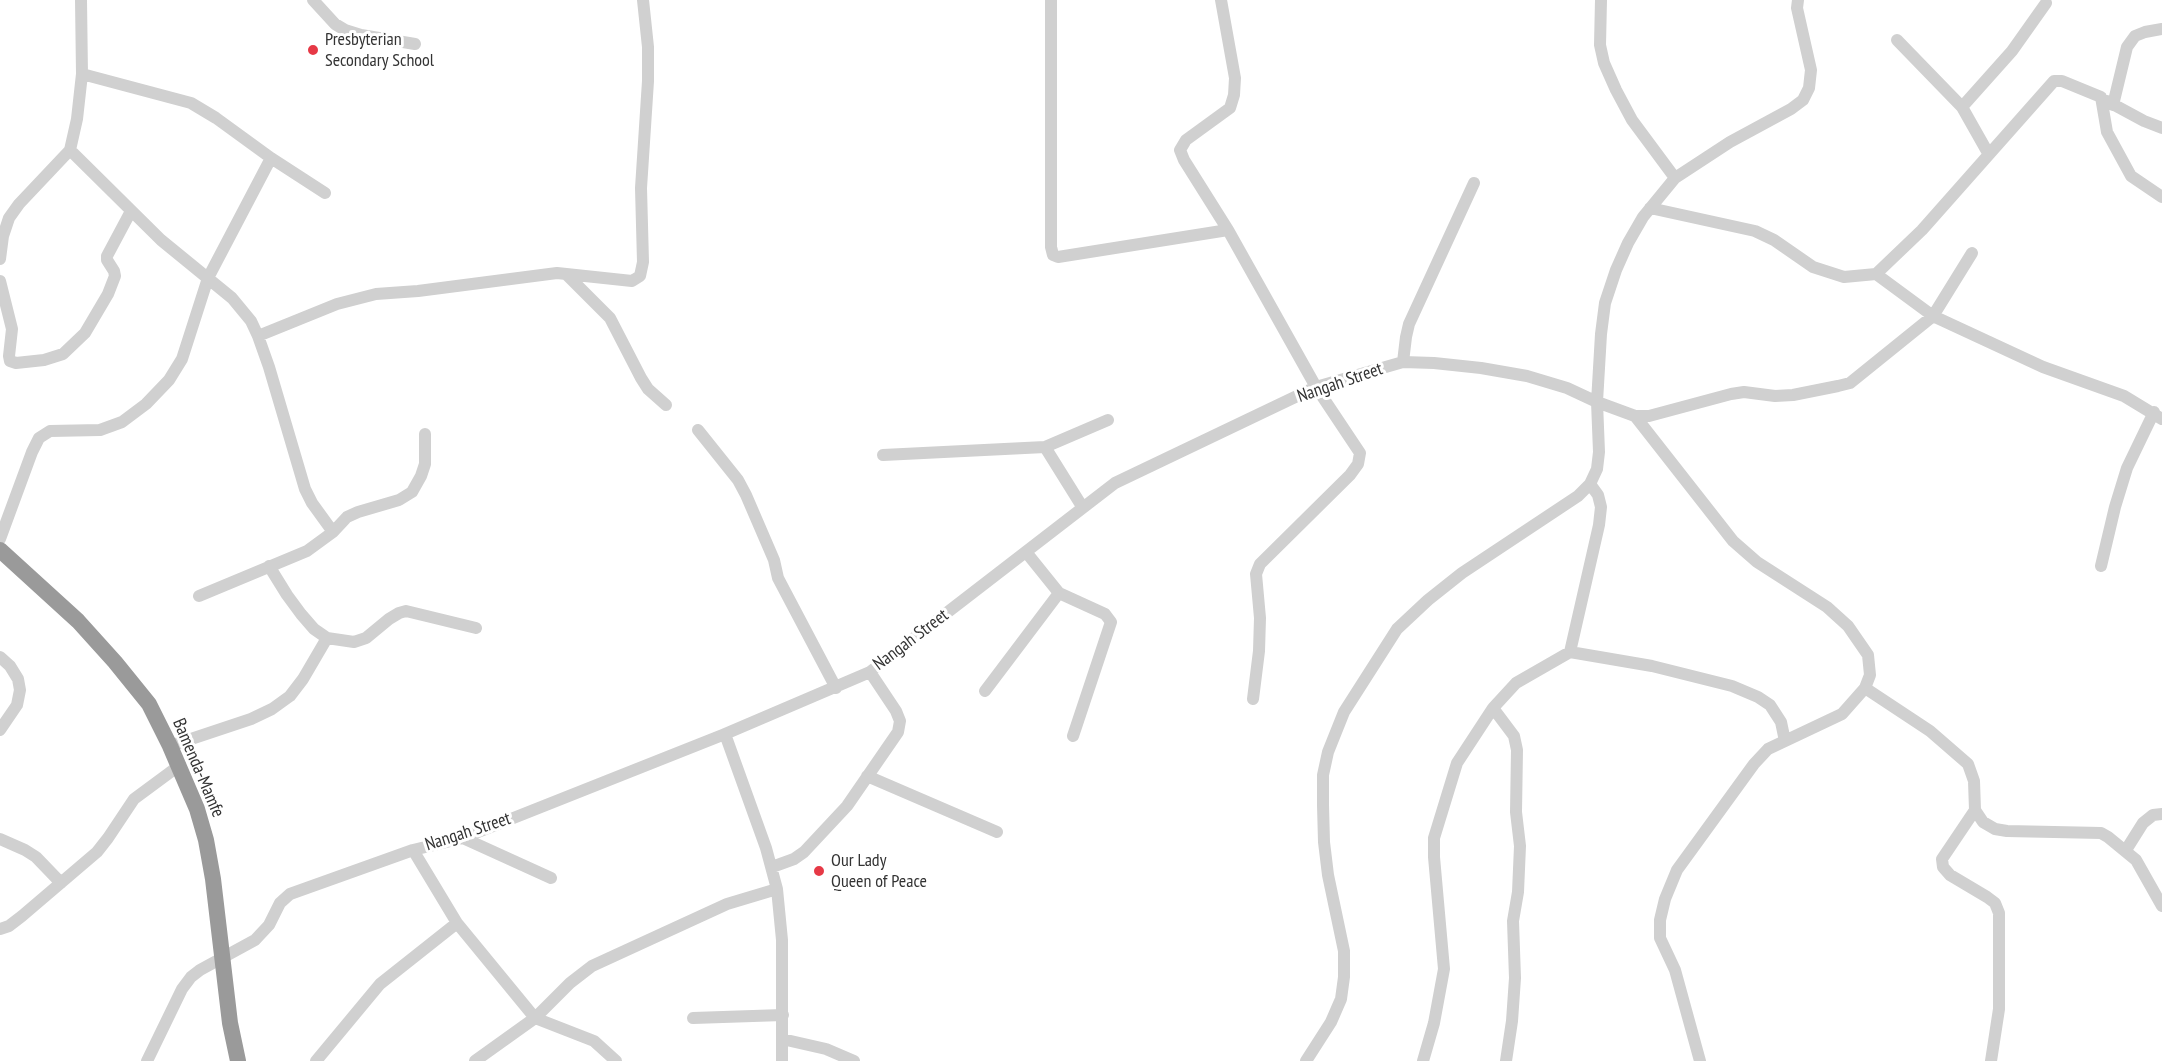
<!DOCTYPE html>
<html>
<head>
<meta charset="utf-8">
<style>
  body { margin:0 }
  canvas { display:block; background:#fff }
</style>
</head>
<body>
<canvas width="2162" height="1061"></canvas>
<script>
const ctx = document.querySelector('canvas').getContext('2d');
ctx.lineJoin = 'round';
const toPath = rows => new Path2D(rows.map(r => 'M' + r).join(''));
function trace(path, color, width, dash) { ctx.strokeStyle = color; ctx.lineWidth = width; ctx.lineCap = dash ? 'butt' : 'round'; ctx.setLineDash(dash || []); ctx.stroke(path); }
function label(font, color, halo, rows, align = 'center') {
  ctx.font = font + ' "PT Sans Narrow",sans-serif'; ctx.lineWidth = 6; ctx.setLineDash([]); ctx.textBaseline = 'middle'; ctx.strokeStyle = halo; ctx.fillStyle = color; for (const [text, x, y, turn = 0] of rows) {
    ctx.save(); ctx.translate(x, y); ctx.rotate((+turn || 0) * Math.PI / 180); ctx.textAlign = isNaN(turn) ? turn : align; if (halo) ctx.strokeText(text, 0, 0); ctx.fillText(text, 0, 0); ctx.restore();
  }
}
trace(toPath([
  [81,0,82,74,77,119,70,150,161,240,232,298,251,321,258,336,269,367,305,489,312,503,333,532,347,517,358,512,399,500,412,492,421,476,425,464,425,434],
  [313,0,335,24,345,30,361,35,415,44],
  [1051,0,1051,247,1053,255,1058,257,1228,230],
  [1221,0,1235,78,1234,95,1230,108,1186,140,1180,150,1184,160,1228,230,1316,387,1360,453,1358,464,1350,475,1260,564,1256,574,1260,618,1259,651,1253,699],
  [1601,0,1600,45,1604,63,1616,90,1632,120,1675,178],
  [1897,40,1962,107,1988,153],
  [82,74,191,103,216,118,271,158,325,193],
  [2107,101,2144,121,2162,128],
  [2113,105,2127,47,2135,36,2145,32,2162,29],
  [1962,107,2012,51,2046,3],
  [1650,208,1755,231,1774,240,1813,267,1844,277,1876,274,1922,230,2054,81,2062,81,2101,97,2107,132,2131,176,2162,197],
  [0,259,3,236,9,218,19,204,70,150],
  [566,274,610,318,641,378,648,389,666,405],
  [1876,274,1933,316,2043,367,2124,396,2162,419],
  [0,281,12,329,9,356,10,361,16,363,44,360,63,354,85,333,108,294,115,276,114,271,107,260,107,256,131,211],
  [258,336,337,304,376,294,418,291,557,273,632,281,640,276,643,262,641,188,648,81,648,47,643,0],
  [1403,362,1406,337,1409,324,1474,183],
  [1635,416,1733,541,1757,562,1827,607,1848,626,1868,655,1870,675,1865,688,1842,714,1768,749,1754,764,1677,870,1665,899,1660,920,1660,938,1675,970,1700,1061],
  [698,430,738,480,746,495,774,560,778,578,836,688],
  [1045,447,1083,508],
  [883,455,1045,447,1108,420],
  [0,539,32,452,39,438,50,431,100,430,122,422,146,404,169,380,182,359,208,278,271,158],
  [1026,552,1059,593,1105,614,1111,622,1073,736],
  [269,566,287,595,301,614,314,629,327,638,354,642,366,638,389,619,399,613,406,611,476,628],
  [2101,566,2115,507,2127,468,2154,412],
  [199,596,307,551,333,532],
  [1570,652,1599,525,1601,507,1598,495,1590,484],
  [0,657,10,666,18,679,20,690,17,705,0,730],
  [1865,688,1930,731,1968,764,1974,781,1975,810,1983,822,1995,829,2007,831,2101,833,2108,837,2136,860,2162,906],
  [985,691,1059,593],
  [725,734,766,848,777,889,782,940,782,1061],
  [170,746,251,719,272,709,290,696,303,679,327,638],
  [867,776,997,832],
  [1975,810,1942,859,1943,867,1950,875,1987,897,1995,903,1999,913,1999,1009,1991,1061],
  [463,838,551,878],
  [0,839,25,850,36,857,61,883],
  [413,850,457,923,535,1018,594,1041,616,1061],
  [2126,850,2143,823,2153,815,2162,814],
  [772,867,794,859,804,852,847,806,898,732,900,721,896,711,870,672],
  [0,929,9,926,22,916,97,852,108,838,134,799,180,765],
  [693,1018,783,1015],
  [782,1039,826,1049,854,1061],
  [147,1061,182,989,191,977,200,970,255,940,269,925,280,903,290,894,413,850,463,838,725,734,870,672,1115,483,1316,387,1403,362,1434,363,1481,368,1527,376,1567,388,1597,402,1635,416,1649,416,1731,394,1744,392,1775,396,1793,395,1838,386,1850,383,1933,316,1972,253],
  [316,1061,380,984,457,923],
  [475,1061,535,1018,570,983,592,966,727,904,777,889],
  [1306,1061,1331,1022,1341,999,1344,977,1344,951,1328,875,1324,842,1323,805,1323,775,1328,752,1344,712,1397,629,1428,600,1462,573,1578,496,1590,484,1597,469,1599,452,1597,402,1601,334,1605,303,1616,270,1628,243,1643,217,1675,178,1730,142,1791,109,1803,100,1809,88,1811,70,1797,8,1798,0],
  [1423,1061,1434,1023,1444,969,1434,857,1434,838,1457,763,1493,708],
  [1506,1061,1512,1021,1515,978,1513,921,1518,892,1520,846,1516,812,1517,750,1514,736,1493,708,1516,683,1570,652,1652,666,1732,686,1758,697,1770,705,1781,722,1785,741]
]), '#d0d0d0', 12);
trace(toPath([
  [0,550,78,621,115,662,149,704,170,746,197,809,206,840,213,879,230,1023,238,1061]
]), '#9a9a9a', 16);
for (const [x, y, r, color] of [
  [313,50,6,"#e63946"],
  [819,871,6,"#e63946"]
]) { const dot = new Path2D(); dot.arc(x, y, r, 0, 2 * Math.PI); ctx.fillStyle = color; ctx.fill(dot); trace(dot, '#fff', 2); }
label('18px', '#333', '#fff', [
  ["Presbyterian",325,40],
  ["Secondary School",325,61],
  ["Our Lady",831,861],
  ["Queen of Peace",831,882]
], 'left');
label('18px', '#333', '#fff', [
  ["Nangah Street",1340,383,-19],
  ["Nangah Street",911,640,-37],
  ["Bamenda-Mamfe",198,768,67],
  ["Nangah Street",468,832,-18]
]);
</script>
</body>
</html>
